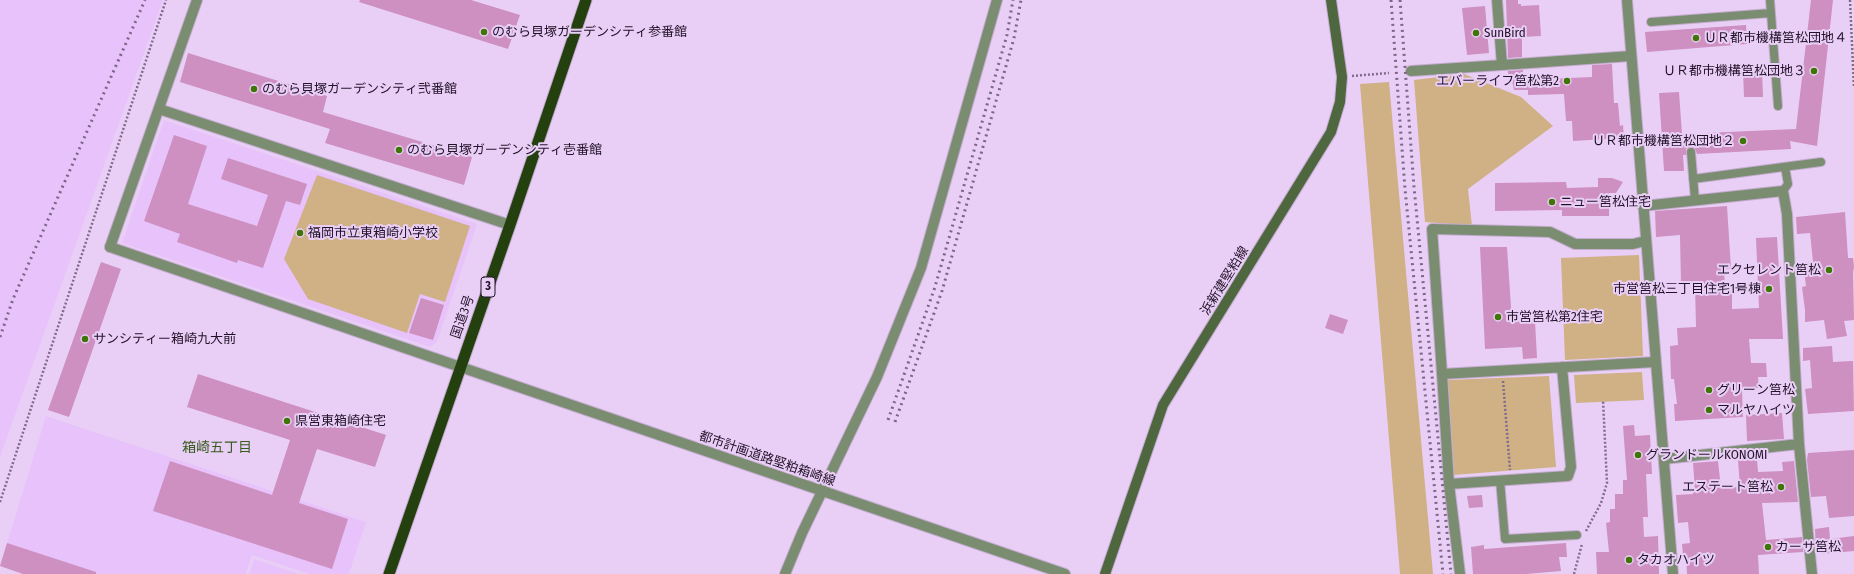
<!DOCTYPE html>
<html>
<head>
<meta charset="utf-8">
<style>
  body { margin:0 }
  canvas { display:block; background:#e9cff6 }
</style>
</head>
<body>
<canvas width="1854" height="574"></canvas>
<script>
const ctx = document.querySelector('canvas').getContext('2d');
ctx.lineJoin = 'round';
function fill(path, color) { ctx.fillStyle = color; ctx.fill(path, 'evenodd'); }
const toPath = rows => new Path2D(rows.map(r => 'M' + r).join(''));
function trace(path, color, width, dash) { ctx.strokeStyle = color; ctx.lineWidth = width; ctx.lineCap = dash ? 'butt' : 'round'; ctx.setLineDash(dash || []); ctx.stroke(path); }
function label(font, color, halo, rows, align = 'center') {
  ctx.font = font + ' "Fira Sans Condensed","Noto Sans JP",sans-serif'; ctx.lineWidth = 4; ctx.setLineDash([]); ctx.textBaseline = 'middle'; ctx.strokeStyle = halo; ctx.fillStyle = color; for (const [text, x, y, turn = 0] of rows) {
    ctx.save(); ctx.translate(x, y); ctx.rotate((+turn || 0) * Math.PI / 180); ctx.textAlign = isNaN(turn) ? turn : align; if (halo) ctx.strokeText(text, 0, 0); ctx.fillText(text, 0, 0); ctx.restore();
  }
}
fill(toPath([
  [0,0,163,0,0,457],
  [164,120,477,224,437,342,430,347,122,243],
  [46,416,366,522,349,574,309,574,252,555,246,574,23,574,0,566],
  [254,559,299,574,249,574]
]), '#e8c2fb');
fill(toPath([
  [1464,74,1521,97,1553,126,1468,189,1472,226,1425,222,1414,80],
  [1389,82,1433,574,1400,574,1360,84],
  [317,175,470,226,445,302,420,294,407,333,308,299,284,259],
  [1639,255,1643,356,1565,360,1561,258],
  [1642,372,1644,400,1576,403,1574,375],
  [1549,376,1556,467,1453,475,1447,380]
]), '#d0b085');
fill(toPath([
  [360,0,471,0,520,15,508,49,359,2],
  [1506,0,1518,0,1518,4,1521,4,1521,6,1539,5,1541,36,1522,37,1522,57,1508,58],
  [1811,0,1833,0,1817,146,1790,141,1791,149,1697,154,1695,149,1690,147,1686,149,1686,155,1683,155,1684,171,1664,171,1659,93,1679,92,1682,134,1796,129],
  [1485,6,1489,53,1467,55,1462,8],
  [1746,25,1747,44,1647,52,1645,32],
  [188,53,327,96,323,112,472,157,464,185,325,143,330,129,180,82],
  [1612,64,1614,103,1618,103,1620,126,1623,125,1624,138,1573,141,1572,121,1566,121,1564,94,1528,95,1528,90,1514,90,1512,80,1508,80,1508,71,1523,70,1523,78,1546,76,1546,79,1592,77,1592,65],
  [1762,70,1763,97,1744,97,1743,71],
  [174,135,207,146,188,204,257,226,268,195,221,179,228,158,307,184,300,205,286,201,263,268,238,260,237,263,177,242,180,234,144,221],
  [1598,178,1612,178,1623,182,1616,193,1609,193,1609,216,1562,216,1562,210,1495,211,1495,183,1566,182,1567,188,1598,187],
  [1727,206,1731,269,1724,269,1725,289,1732,289,1732,309,1759,308,1756,238,1777,237,1783,339,1749,339,1751,363,1766,363,1767,377,1758,377,1759,388,1742,389,1743,417,1675,421,1674,404,1677,404,1674,379,1671,379,1670,346,1678,345,1677,328,1696,327,1695,285,1681,285,1680,235,1656,237,1655,211],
  [1845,212,1848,258,1853,258,1854,267,1853,273,1854,320,1844,321,1847,336,1827,339,1824,320,1805,322,1805,310,1802,287,1806,286,1803,263,1813,262,1810,233,1797,234,1796,217],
  [1480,247,1507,247,1512,322,1535,321,1537,358,1523,359,1522,347,1485,349],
  [101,262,121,269,69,417,48,410],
  [421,298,444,305,433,340,409,333],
  [1330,314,1348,320,1343,334,1325,328],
  [1832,346,1833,362,1853,361,1854,411,1808,414,1805,389,1812,388,1810,360,1803,361,1803,348],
  [198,374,386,435,375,467,317,449,299,503,348,519,332,569,153,511,170,461,272,495,290,440,187,407],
  [1782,413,1784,439,1747,441,1746,415],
  [1634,425,1635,436,1650,435,1652,474,1646,474,1648,517,1643,517,1644,537,1658,536,1659,574,1597,574,1596,552,1609,552,1606,523,1610,522,1610,509,1615,509,1615,494,1623,494,1623,480,1627,480,1623,426],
  [1854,450,1854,516,1829,518,1826,496,1811,497,1807,460,1808,453],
  [1757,459,1758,472,1783,471,1782,462,1794,461,1798,502,1762,503,1766,540,1802,537,1803,552,1758,555,1759,574,1687,574,1686,556,1683,556,1682,544,1690,543,1688,522,1678,523,1676,495,1693,494,1693,491,1695,491,1693,463,1718,461,1721,488,1740,487,1738,460],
  [1482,495,1483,507,1469,508,1467,496],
  [1829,527,1830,539,1854,536,1854,551,1822,554,1822,550,1816,551,1815,529],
  [7,543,96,572,96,574,23,574,0,566],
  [1566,543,1567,557,1559,557,1561,571,1526,574,1473,574,1471,547,1484,545,1484,549]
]), '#ce8fc1');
const service = toPath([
  [1770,0,1778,106],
  [1651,22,1771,13],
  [1691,152,1695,200],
  [1693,179,1821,162],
  [1783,191,1788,184,1785,167],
  [1500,480,1505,539,1577,535]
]);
const minor = toPath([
  [1502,65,1631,56],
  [1411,71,1502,65,1497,0],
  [159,109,510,225],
  [1643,206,1783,191,1787,214,1799,444,1812,574],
  [1645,241,1633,244,1575,244,1550,232,1432,229,1442,374,1655,362],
  [110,247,197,0],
  [1442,374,1449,484,1568,476,1571,467,1562,367],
  [1664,459,1799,444],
  [1449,484,1460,574]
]);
const tertiary = toPath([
  [1627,0,1673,574],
  [110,247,1065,574],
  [785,574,802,533,877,377,921,268,997,0]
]);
const secondary = toPath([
  [1105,574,1163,405,1331,132,1340,102,1342,77,1331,0]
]);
const trunk = toPath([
  [389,574,510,225,586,0]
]);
trace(service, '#c5add1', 10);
trace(minor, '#c5add1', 12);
trace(tertiary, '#c5add1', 12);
trace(secondary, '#c5add1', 12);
trace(trunk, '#c5add1', 13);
trace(toPath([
  [1850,0,1854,88],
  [1352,76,1389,73],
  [1503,381,1510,470],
  [0,502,166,0],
  [1586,531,1601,503,1607,483,1603,400],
  [1574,574,1582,544]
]), '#806c8a', 2.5, [2, 2]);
trace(service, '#7b8d71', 8);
trace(minor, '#7b8d71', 10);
trace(tertiary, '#7b8d71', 10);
trace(secondary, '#4e673f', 10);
trace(trunk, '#24400e', 11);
trace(toPath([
  [1391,0,1405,189,1443,574],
  [1400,0,1414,187,1451,574],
  [0,337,13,299,145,0],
  [888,420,935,287,1007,35,1013,0],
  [895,422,942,291,1014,38,1021,0]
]), '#7c6786', 3, [2, 4]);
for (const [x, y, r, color] of [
  [484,32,4,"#3e7504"],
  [1476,33,4,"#3e7504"],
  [1696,38,4,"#3e7504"],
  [1814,71,4,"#3e7504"],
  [1567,81,4,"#3e7504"],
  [254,89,4,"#3e7504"],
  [1743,141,4,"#3e7504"],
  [399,150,4,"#3e7504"],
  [1552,202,4,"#3e7504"],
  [300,233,4,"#3e7504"],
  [1829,270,4,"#3e7504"],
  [1769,289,4,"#3e7504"],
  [1498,317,4,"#3e7504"],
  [85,339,4,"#3e7504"],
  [1709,390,4,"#3e7504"],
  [1709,410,4,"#3e7504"],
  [287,421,4,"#3e7504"],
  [1638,455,4,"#3e7504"],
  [1781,487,4,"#3e7504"],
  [1768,547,4,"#3e7504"],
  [1629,560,4,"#3e7504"]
]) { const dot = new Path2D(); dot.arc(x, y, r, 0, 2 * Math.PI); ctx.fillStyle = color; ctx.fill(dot); trace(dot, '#e9cff6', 1.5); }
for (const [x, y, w] of [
  [488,287,14]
]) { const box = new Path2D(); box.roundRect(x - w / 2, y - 10, w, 20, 3); ctx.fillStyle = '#e9cff6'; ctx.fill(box); trace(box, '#221229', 1); }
label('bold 12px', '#221229', null, [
  ["3",488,287]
]);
label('13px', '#221229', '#e9cff6', [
  ["のむら貝塚ガーデンシティ参番館",492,32],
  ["SunBird",1484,33],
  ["ＵＲ都市機構筥松団地４",1704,38],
  ["ＵＲ都市機構筥松団地３",1806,71,"right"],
  ["エバーライフ筥松第2",1559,81,"right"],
  ["のむら貝塚ガーデンシティ弐番館",262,89],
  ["ＵＲ都市機構筥松団地２",1735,141,"right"],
  ["のむら貝塚ガーデンシティ壱番館",407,150],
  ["ニュー筥松住宅",1560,202],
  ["福岡市立東箱崎小学校",308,233],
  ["エクセレント筥松",1821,270,"right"],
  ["市営筥松三丁目住宅1号棟",1761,289,"right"],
  ["市営筥松第2住宅",1506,317],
  ["サンシティー箱崎九大前",93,339],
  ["グリーン筥松",1717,390],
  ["マルヤハイツ",1717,410],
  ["県営東箱崎住宅",295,421],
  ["グランドールKONOMI",1646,455],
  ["エステート筥松",1773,487,"right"],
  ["カーサ筥松",1776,547],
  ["タカオハイツ",1637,560]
], 'left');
label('13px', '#221229', '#e9cff6', [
  ["浜新建堅粕線",1225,281,-58],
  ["国道3号",463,317,-71],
  ["都市計画道路堅粕箱崎線",767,459,19]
]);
label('14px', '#385c1e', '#e9cff6', [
  ["箱崎五丁目",217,448]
]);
</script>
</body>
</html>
